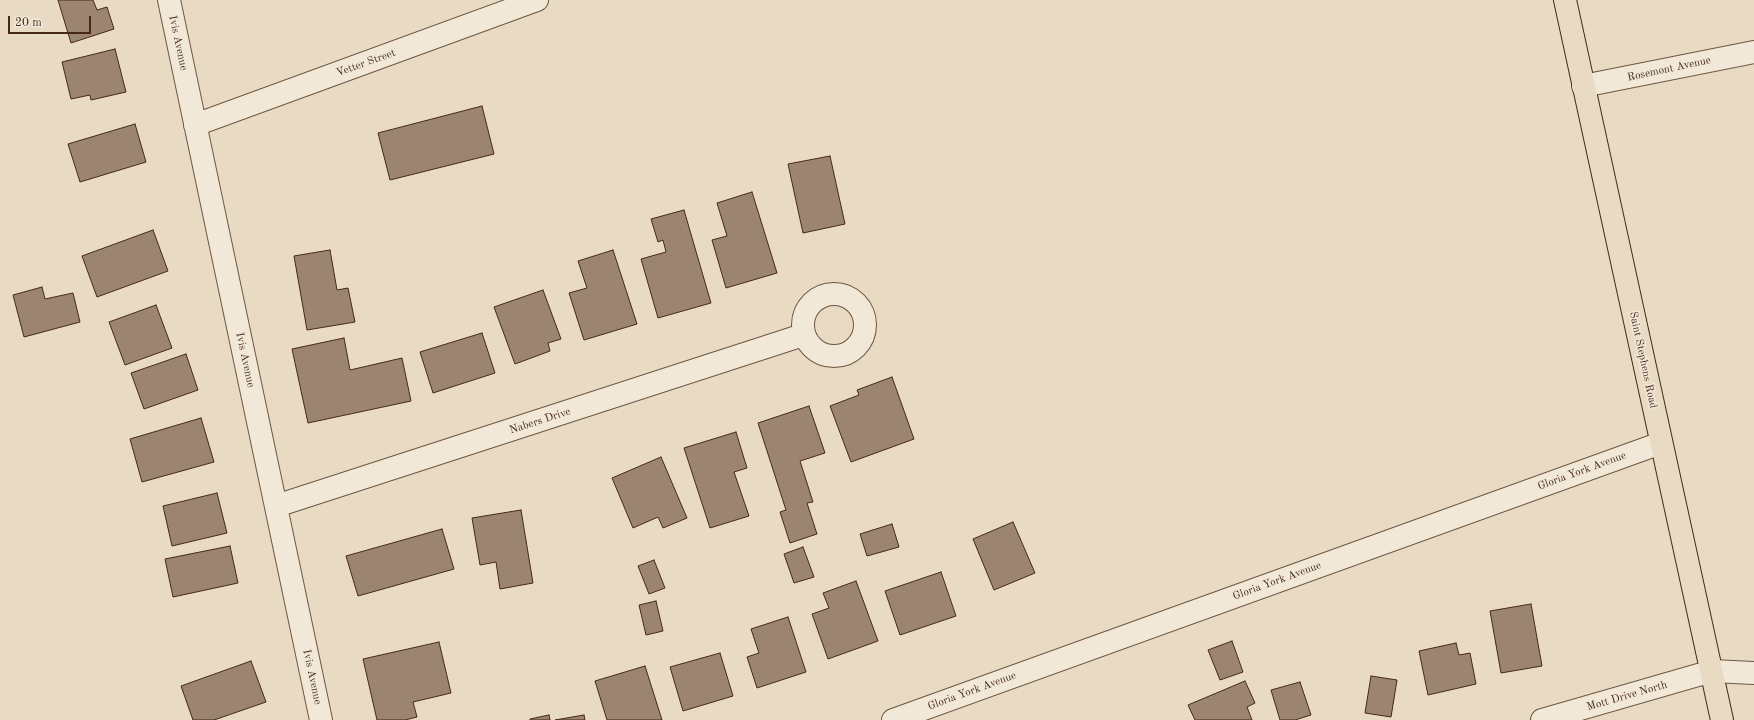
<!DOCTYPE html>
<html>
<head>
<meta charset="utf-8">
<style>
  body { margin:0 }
  #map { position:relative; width:1754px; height:720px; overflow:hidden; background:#e9dbc3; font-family:"Old Standard TT",serif }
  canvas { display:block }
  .scale { position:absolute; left:8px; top:16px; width:83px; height:18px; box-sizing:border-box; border:2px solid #462816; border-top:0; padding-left:5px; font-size:12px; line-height:14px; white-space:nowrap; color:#462816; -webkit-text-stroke:3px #f1e8d8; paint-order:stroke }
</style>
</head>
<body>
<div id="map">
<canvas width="1754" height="720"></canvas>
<div class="scale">20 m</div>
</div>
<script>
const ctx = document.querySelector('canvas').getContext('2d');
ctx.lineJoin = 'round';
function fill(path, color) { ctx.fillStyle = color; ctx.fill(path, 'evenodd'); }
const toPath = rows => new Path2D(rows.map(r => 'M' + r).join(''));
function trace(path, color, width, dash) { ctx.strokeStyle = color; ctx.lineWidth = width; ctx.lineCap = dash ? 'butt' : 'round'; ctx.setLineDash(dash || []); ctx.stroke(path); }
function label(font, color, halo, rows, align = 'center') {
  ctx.font = font + ' "Old Standard TT",serif'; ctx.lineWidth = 3; ctx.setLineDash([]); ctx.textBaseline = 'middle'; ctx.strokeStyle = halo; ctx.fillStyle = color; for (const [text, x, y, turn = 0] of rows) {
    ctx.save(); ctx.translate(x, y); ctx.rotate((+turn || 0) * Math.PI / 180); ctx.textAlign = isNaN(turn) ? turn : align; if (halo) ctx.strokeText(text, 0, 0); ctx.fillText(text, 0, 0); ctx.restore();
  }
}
const building = toPath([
  [58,0,93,0,97,10,107,7,114,29,71,43,58,0],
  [115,49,126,92,91,100,90,95,71,99,62,62,115,49],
  [482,106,494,154,390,180,378,133,482,106],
  [135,124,146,162,80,182,68,144,135,124],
  [830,156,845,224,803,233,788,164,830,156],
  [752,192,777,273,726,288,712,240,727,236,717,203,752,192],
  [684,210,711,303,658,318,641,259,666,252,663,240,658,242,651,219,684,210],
  [153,230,168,271,97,297,82,256,153,230],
  [330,250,337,290,348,288,355,322,307,330,294,256,330,250],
  [613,250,637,324,584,340,569,293,587,288,578,261,613,250],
  [42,287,45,299,73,293,80,322,24,337,13,295,42,287],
  [543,290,561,339,548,343,550,351,515,364,494,307,543,290],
  [156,305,172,348,125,365,109,322,156,305],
  [482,333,495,373,433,393,420,352,482,333],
  [344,338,350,370,402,358,411,401,308,423,292,349,344,338],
  [186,354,198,390,144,409,131,373,186,354],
  [892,377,914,439,851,462,830,406,859,395,857,390,892,377],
  [809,406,825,453,800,461,813,502,807,503,817,534,790,543,780,512,786,510,758,423,809,406],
  [201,418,214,462,142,482,130,439,201,418],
  [736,432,747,468,734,472,749,516,710,528,684,448,736,432],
  [661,457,687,518,663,528,658,517,633,528,612,478,661,457],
  [217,493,227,533,172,546,163,506,217,493],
  [521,510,533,583,500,589,496,562,480,565,472,518,521,510],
  [1013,522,1035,573,994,590,973,539,1013,522],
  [892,524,899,547,867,556,860,534,892,524],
  [442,529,454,569,358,596,346,556,442,529],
  [230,546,238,583,173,597,165,559,230,546],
  [803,547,814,577,794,583,784,554,803,547],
  [654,560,665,588,649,594,638,566,654,560],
  [941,572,956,616,900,635,885,591,941,572],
  [856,581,878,641,828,659,812,614,829,608,823,593,856,581],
  [656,601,663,631,646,635,639,605,656,601],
  [1531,604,1542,666,1501,673,1490,611,1531,604],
  [788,617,806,672,757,688,747,657,759,653,751,629,788,617],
  [1232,641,1243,672,1220,680,1208,650,1232,641],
  [439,642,451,693,413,702,417,717,405,720,377,720,363,659,439,642],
  [1456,643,1459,655,1470,653,1476,684,1428,695,1419,651,1456,643],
  [720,653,733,696,683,711,670,667,720,653],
  [251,661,266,702,214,720,193,720,181,686,251,661],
  [645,666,662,720,607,720,595,681,645,666],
  [1371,676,1397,680,1391,717,1365,713,1371,676],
  [1245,681,1255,703,1247,707,1252,720,1195,720,1188,705,1245,681],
  [1300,682,1311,715,1295,720,1280,720,1271,690,1300,682],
  [549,715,550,720,530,720,530,719,549,715],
  [584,715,585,720,555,720,584,715]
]);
fill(building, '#9b8570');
trace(building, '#462816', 1);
const minor = toPath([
  [169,0,321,720],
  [1583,86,1754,52],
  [195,125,537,0],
  '803 325a31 31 0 1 1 62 0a31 31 0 1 1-62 0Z',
  [276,506,803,335],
  [893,720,1661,443],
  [1542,720,1712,671,1754,673]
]);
const primary = toPath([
  [1565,0,1722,720]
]);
trace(minor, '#6f5541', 24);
trace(primary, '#462816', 24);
trace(minor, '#f1e8d8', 22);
trace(primary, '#e9dbc3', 22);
label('11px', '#462816', '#f1e8d8', [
  ["Ivis Avenue",178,43,78],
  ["Vetter Street",366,63,-20],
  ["Rosemont Avenue",1669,69,-12],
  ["Ivis Avenue",245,360,78],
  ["Saint Stephens Road",1643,360,78],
  ["Nabers Drive",540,421,-18],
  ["Gloria York Avenue",1582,471,-20],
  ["Gloria York Avenue",1277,581,-20],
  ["Ivis Avenue",312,677,78],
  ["Gloria York Avenue",972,691,-20],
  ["Mott Drive North",1627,696,-16]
]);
</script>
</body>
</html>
